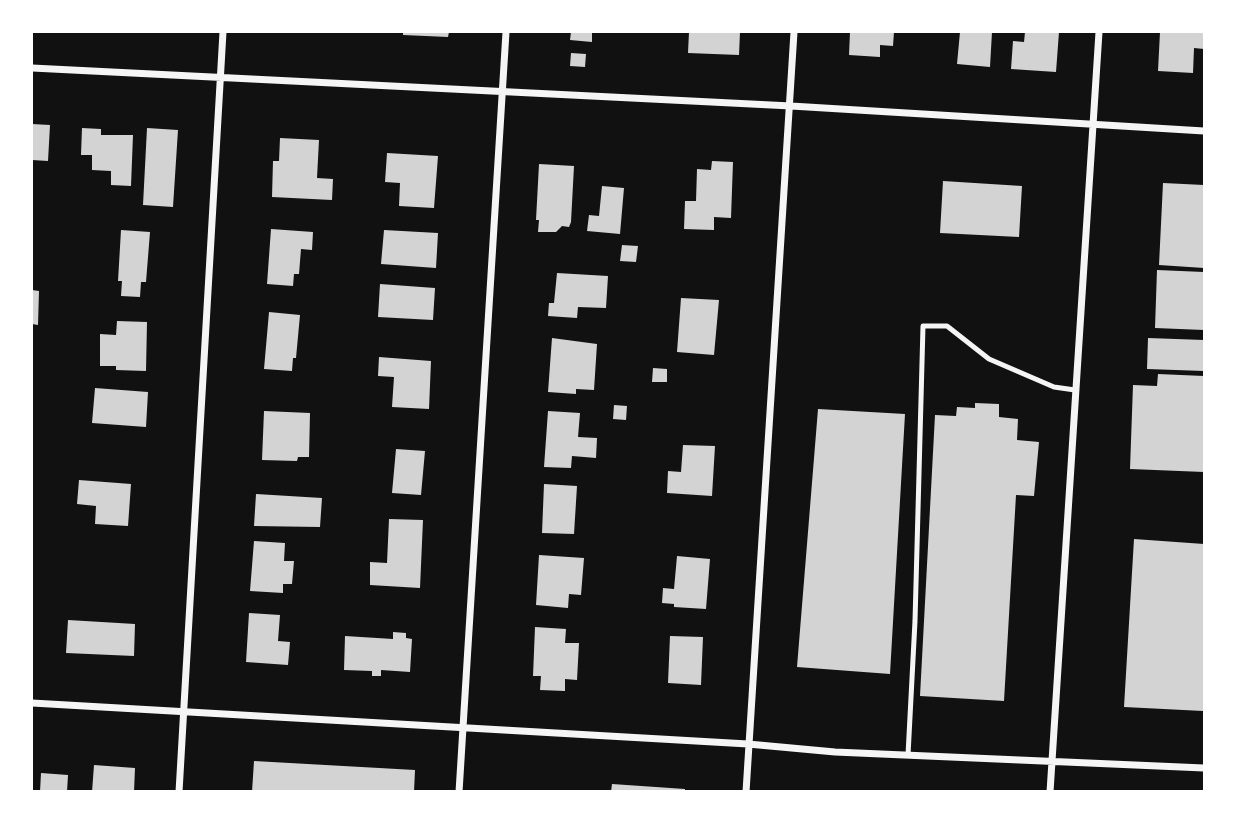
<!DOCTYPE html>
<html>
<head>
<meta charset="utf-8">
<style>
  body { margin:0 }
  #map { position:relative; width:1236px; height:823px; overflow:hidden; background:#111; font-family:"Varela Round",sans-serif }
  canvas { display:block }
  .frame { position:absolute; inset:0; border:33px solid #fff; pointer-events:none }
</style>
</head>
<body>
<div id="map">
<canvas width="1236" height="823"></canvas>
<div class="frame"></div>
</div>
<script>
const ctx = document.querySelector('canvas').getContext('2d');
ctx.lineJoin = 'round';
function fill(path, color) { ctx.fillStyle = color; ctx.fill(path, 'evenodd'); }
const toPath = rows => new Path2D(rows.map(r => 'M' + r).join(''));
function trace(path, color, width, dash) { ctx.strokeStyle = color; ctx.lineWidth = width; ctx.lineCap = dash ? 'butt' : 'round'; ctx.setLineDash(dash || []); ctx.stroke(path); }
fill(toPath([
  [403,32,449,32,448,37,403,35],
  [571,32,592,32,592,42,570,40],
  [689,32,740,32,739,55,688,53],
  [850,32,894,32,893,46,880,45,880,57,849,55],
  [960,32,992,32,990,67,957,64],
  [1025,32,1059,32,1056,72,1011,69,1013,41,1024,42],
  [1160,32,1204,32,1204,49,1194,48,1193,73,1158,71],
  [571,53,586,54,585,67,570,66],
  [32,124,50,125,48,161,32,160],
  [82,128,101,129,101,135,133,135,131,186,111,185,111,171,92,170,92,155,81,155],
  [147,128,178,130,173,207,143,205],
  [280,138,319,140,317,178,333,179,332,200,272,197,273,161,279,161],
  [387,153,438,156,434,208,399,206,400,183,385,182],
  [712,161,733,162,731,218,714,217,714,230,684,229,685,201,696,201,697,169,711,170],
  [539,164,574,166,571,222,569,227,562,226,556,232,538,232,539,220,536,220],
  [943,181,1022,186,1019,237,940,233],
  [1163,183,1204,185,1204,268,1159,265],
  [602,186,624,188,620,234,587,231,589,215,599,216],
  [271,229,313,232,312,250,301,249,299,274,294,274,293,286,267,284],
  [121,230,150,232,146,282,141,282,140,297,121,296,122,281,118,281],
  [384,230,438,233,436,268,381,264],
  [622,245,638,246,636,262,620,261],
  [1157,270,1204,272,1204,330,1155,328],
  [557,273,608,276,606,308,578,307,577,318,548,316,549,303,554,303],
  [380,284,435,288,433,320,378,317],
  [32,290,39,291,38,325,32,324],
  [681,298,719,300,714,355,677,352],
  [269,312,300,315,296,358,293,358,292,371,264,369],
  [117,321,147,322,146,371,116,370,116,366,100,366,100,334,116,335],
  [552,338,597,344,594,390,576,389,576,394,548,392],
  [1148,338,1204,340,1204,371,1147,369],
  [379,357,431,361,429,409,392,407,394,377,378,376],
  [653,368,667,369,667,382,652,382],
  [1158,374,1204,376,1204,472,1130,469,1133,385,1157,386],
  [95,388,148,392,146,427,92,423],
  [975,403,999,404,999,417,1018,419,1017,440,1039,442,1034,496,1016,495,1004,701,920,696,935,415,956,416,957,407,975,408],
  [614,405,627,406,626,420,613,419],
  [818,409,905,414,890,674,797,667],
  [264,411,310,413,309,457,298,457,297,461,262,460],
  [548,411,580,413,578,437,597,438,596,458,572,456,571,468,544,467],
  [683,445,715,446,712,496,667,493,668,471,681,472],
  [396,449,425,451,421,495,392,493],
  [79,480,131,484,128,526,95,524,96,506,77,504],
  [544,484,577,486,574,534,542,533],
  [256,494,322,498,320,527,254,526],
  [389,519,423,520,420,588,370,585,370,562,387,563],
  [1134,539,1204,544,1203,711,1124,707],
  [254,541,285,543,284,561,294,561,292,584,283,584,283,593,250,591],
  [539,555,584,558,581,595,569,594,568,608,536,605],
  [677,556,710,559,706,609,674,607,674,604,662,603,663,588,674,589],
  [249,613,280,615,278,641,290,642,288,665,246,662],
  [68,620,135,624,134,656,66,653],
  [535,627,566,629,565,643,579,643,577,680,565,679,565,691,540,690,541,676,533,676],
  [393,632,406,633,406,638,412,639,410,672,381,670,381,676,372,676,372,671,344,670,345,636,393,639],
  [670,636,703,637,701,685,668,683],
  [254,761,415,770,414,792,252,792],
  [94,765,135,768,134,792,92,792],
  [41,773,68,775,67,792,40,792],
  [612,784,685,789,685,792,611,792]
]), '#d3d3d3');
trace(toPath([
  [908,755,915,621,923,326,947,326,989,359,1054,387,1075,390]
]), '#f5f5f5', 5);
trace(toPath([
  [32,68,791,106,1204,131],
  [32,703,748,744,835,752,1204,768],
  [179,792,223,32],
  [459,792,506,32],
  [746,792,794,32],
  [1050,792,1099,32]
]), '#f5f5f5', 7);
</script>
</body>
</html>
